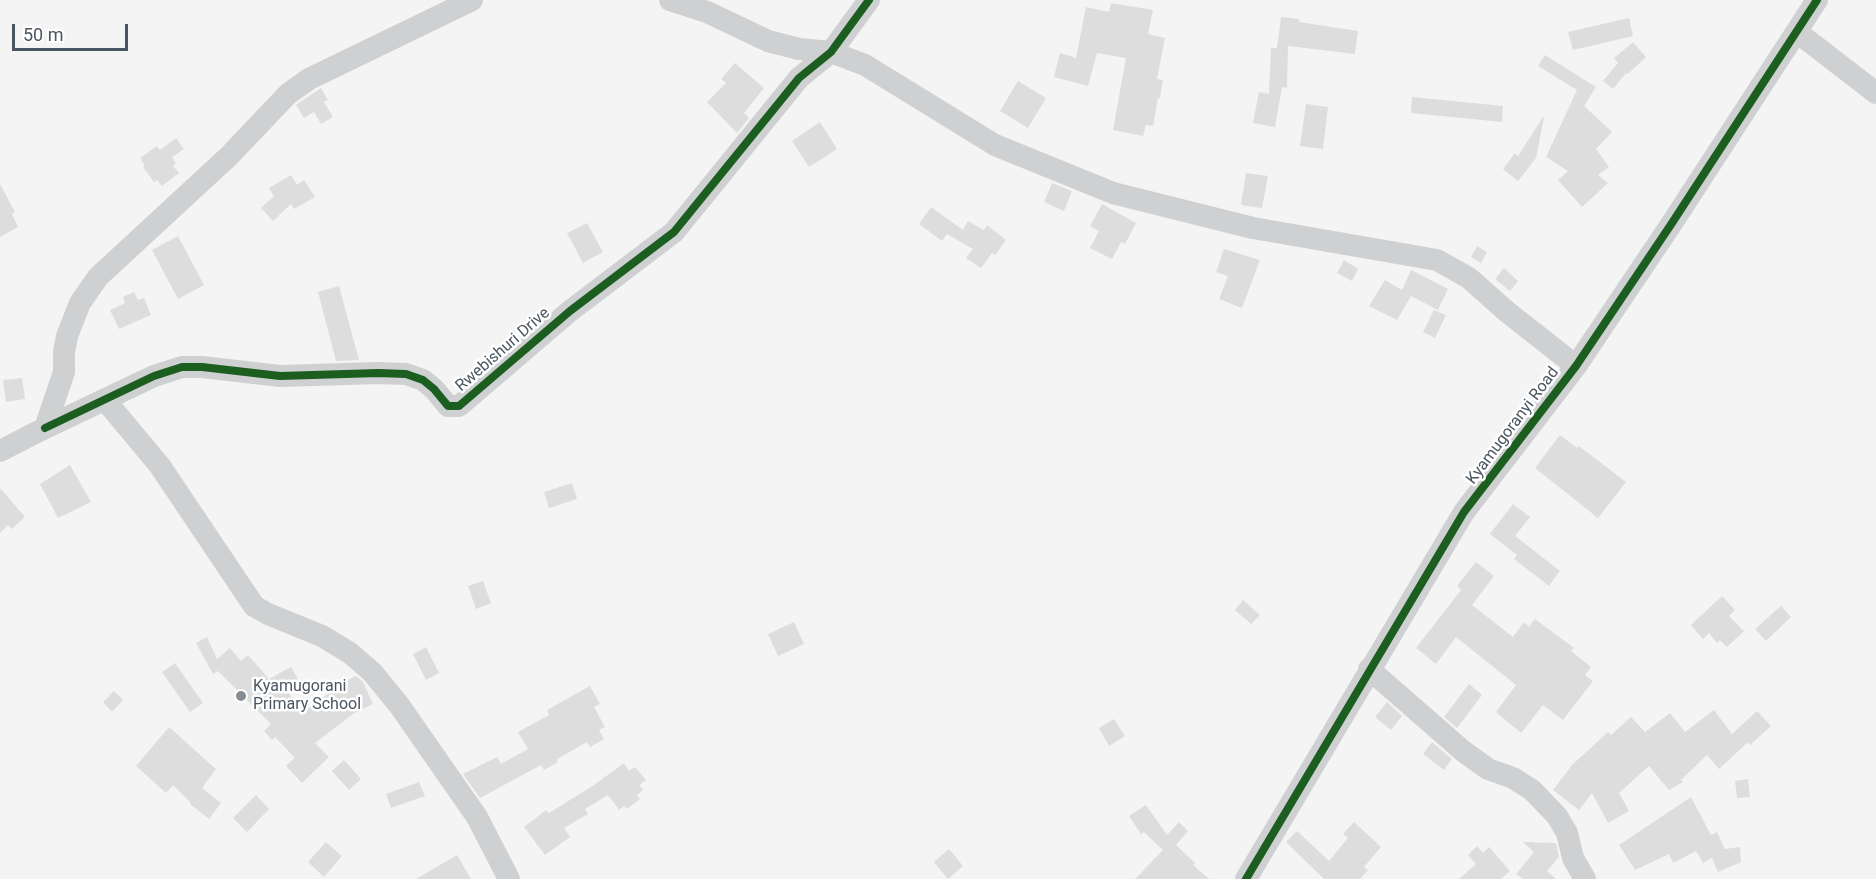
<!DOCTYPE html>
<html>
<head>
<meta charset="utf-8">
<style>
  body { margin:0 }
  #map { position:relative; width:1876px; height:879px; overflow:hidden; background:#f4f4f4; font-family:Roboto,sans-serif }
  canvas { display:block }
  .scale { position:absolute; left:12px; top:24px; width:116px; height:27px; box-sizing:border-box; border:3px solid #4a5661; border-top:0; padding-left:8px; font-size:18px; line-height:21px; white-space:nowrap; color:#4a5661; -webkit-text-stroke:4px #fff; paint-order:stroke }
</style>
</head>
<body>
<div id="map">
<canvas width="1876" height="879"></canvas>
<div class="scale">50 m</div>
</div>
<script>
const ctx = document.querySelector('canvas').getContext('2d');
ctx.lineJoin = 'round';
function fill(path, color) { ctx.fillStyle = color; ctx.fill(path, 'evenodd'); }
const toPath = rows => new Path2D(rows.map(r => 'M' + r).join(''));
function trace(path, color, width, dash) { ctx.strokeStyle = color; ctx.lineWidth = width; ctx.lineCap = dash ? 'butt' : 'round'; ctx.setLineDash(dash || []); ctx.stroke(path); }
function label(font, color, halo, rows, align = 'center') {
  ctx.font = font + ' Roboto,sans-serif'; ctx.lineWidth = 5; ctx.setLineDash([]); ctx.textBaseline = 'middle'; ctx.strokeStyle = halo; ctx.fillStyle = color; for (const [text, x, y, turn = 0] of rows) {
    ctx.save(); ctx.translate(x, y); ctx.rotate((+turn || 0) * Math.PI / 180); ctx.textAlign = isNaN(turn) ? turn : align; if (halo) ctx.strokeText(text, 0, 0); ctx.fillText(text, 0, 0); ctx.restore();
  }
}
fill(toPath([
  [1111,3,1153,10,1148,34,1165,38,1157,79,1163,80,1160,98,1158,98,1153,126,1146,125,1143,136,1113,130,1126,58,1097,53,1088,86,1054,77,1060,53,1076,58,1086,7,1109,12],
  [1281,17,1299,19,1299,22,1358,31,1355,54,1288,46,1287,88,1282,87,1275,127,1253,123,1259,92,1269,94,1271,48,1277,48],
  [1629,18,1633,36,1573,50,1568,32],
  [1633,42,1646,57,1628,74,1626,73,1613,89,1603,81,1618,63,1614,58],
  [1545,55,1596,87,1584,106,1612,132,1596,149,1609,167,1598,175,1608,183,1582,207,1558,180,1568,171,1546,157,1577,90,1538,66],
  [735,63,764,88,744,113,749,118,737,133,707,102,726,83,721,79],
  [1018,81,1046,98,1028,128,1000,111],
  [321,88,328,100,324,102,333,117,321,124,314,112,304,118,296,105],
  [1412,97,1503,106,1502,122,1411,113],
  [1306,104,1328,107,1323,149,1300,146],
  [1543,117,1544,117,1536,158,1518,181,1503,169,1515,153,1518,156],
  [820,122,837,149,809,167,792,141],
  [176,138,184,149,172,157,176,163,173,166,179,173,162,186,157,180,154,182,143,167,145,166,140,158,157,146,160,150],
  [1246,173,1268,176,1262,208,1241,205],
  [291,175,297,185,304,180,315,197,294,209,291,204,273,221,261,208,274,196,269,188],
  [1052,183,1072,191,1064,211,1044,202],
  [0,184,15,212,12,214,18,227,0,237],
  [1102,204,1136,223,1125,244,1121,242,1112,259,1090,248,1099,231,1090,226],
  [931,207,963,230,968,221,984,230,987,225,1006,240,995,255,992,253,981,268,966,258,973,249,947,234,942,241,919,224],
  [587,223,603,252,583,263,567,233],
  [178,236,204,285,178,299,152,250],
  [1477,246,1487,252,1481,263,1471,257],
  [1224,249,1260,260,1242,308,1219,299,1228,276,1216,272],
  [1344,260,1358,269,1352,281,1337,273],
  [1504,268,1518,281,1510,291,1495,279],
  [1411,270,1448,289,1438,310,1411,296,1397,320,1369,306,1385,280,1402,290],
  [339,286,359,360,336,361,318,292],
  [134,292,138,300,144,298,151,315,119,329,110,310,125,303,123,297],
  [1434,310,1446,315,1435,338,1423,332],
  [22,378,25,399,6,402,3,380],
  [1560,435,1577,448,1579,446,1626,482,1598,518,1535,468],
  [70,465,91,502,58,518,40,484],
  [572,483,577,499,549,508,544,492],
  [0,488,25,517,12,529,8,525,0,533],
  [1513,504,1530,517,1515,536,1560,571,1549,586,1514,559,1517,555,1490,534],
  [1476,562,1494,576,1472,605,1513,637,1524,622,1529,627,1535,619,1574,648,1571,651,1591,667,1585,675,1593,681,1563,720,1543,705,1521,733,1496,712,1516,685,1456,637,1436,664,1416,648,1461,590,1457,586],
  [483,581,491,603,476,609,468,586],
  [1722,596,1735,610,1729,616,1744,631,1727,647,1720,640,1717,643,1709,633,1703,639,1691,625],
  [1243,600,1260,615,1251,624,1235,610],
  [1781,606,1791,617,1766,641,1755,629],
  [794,622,804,644,778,656,768,634],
  [207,637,217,659,230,648,241,661,248,655,269,679,291,667,298,679,283,687,304,711,344,682,356,676,363,682,373,704,353,714,315,743,329,757,302,783,286,766,295,758,275,737,272,740,264,731,271,724,218,671,213,674,196,643],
  [426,647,439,673,426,680,413,654],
  [175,663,203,703,190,712,162,672],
  [1469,684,1482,695,1457,728,1444,717],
  [590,686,600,704,594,707,605,727,599,730,604,739,590,747,587,742,557,759,558,762,544,770,541,765,480,798,463,774,497,757,501,764,528,749,518,732,549,715,547,710],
  [114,691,123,700,112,712,103,702],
  [1387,702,1402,716,1391,730,1375,717],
  [1714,710,1732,734,1757,711,1771,726,1750,745,1748,742,1719,769,1707,755,1681,780,1683,782,1669,790,1649,766,1619,793,1629,811,1608,823,1592,793,1579,810,1553,790,1572,765,1608,732,1611,735,1631,717,1645,732,1670,713,1685,732],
  [1114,719,1125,736,1109,746,1099,728],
  [169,727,216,769,202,788,221,803,209,819,190,804,191,803,173,785,166,793,136,766],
  [1432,742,1452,759,1444,770,1423,754],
  [344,760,361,779,349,790,332,771],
  [624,763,629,771,635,767,646,780,639,785,643,790,637,795,640,799,627,809,624,806,619,810,608,795,585,809,588,814,564,828,570,837,545,855,524,827,546,810,549,813,594,785],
  [1748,779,1750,797,1737,798,1735,781],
  [419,782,425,796,391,808,386,794],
  [256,795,269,809,247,832,233,818],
  [1691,797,1711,835,1717,832,1725,849,1740,847,1741,862,1718,872,1712,858,1703,863,1696,851,1673,863,1669,854,1635,870,1619,845],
  [1146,805,1167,835,1179,822,1188,831,1176,845,1195,863,1193,865,1209,879,1135,879,1163,850,1144,832,1141,834,1129,816],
  [1354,822,1381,847,1364,867,1368,870,1360,879,1324,879,1286,842,1297,831,1329,861,1348,838,1343,834],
  [326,842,342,856,324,877,308,862],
  [1523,842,1556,843,1559,857,1547,871,1556,879,1523,879,1516,874,1534,852],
  [1477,846,1483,853,1489,847,1510,871,1501,879,1459,879,1476,864,1468,855],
  [949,849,963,866,948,879,934,862],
  [457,855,471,879,416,879]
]), '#ddddde');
trace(toPath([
  [670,0,707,12,768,41,799,49,831,52,865,65,995,145,1113,193,1253,228,1437,260,1469,278,1506,311,1576,366],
  [1797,32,1876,93],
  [105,400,160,466,254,606,268,614,322,636,350,653,372,672,399,705,477,817,509,879],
  [45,428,154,376,182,367,202,367,280,376,378,373,406,374,423,380,434,389,448,406,459,406,570,311,674,232,799,78,831,52,869,0],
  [0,451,45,428,64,372,64,352,67,336,80,303,98,277,229,156,288,94,309,79,472,0],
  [1369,669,1463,751,1488,769,1513,778,1532,790,1557,816,1567,833,1573,858,1585,879],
  [1246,879,1464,512,1576,366,1672,223,1817,0]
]), '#ced0d2', 22);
trace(toPath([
  [45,428,154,376,182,367,202,367,280,376,378,373,406,374,423,380,434,389,448,406,459,406,570,311,674,232,799,78,831,52,869,0],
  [1246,879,1464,512,1576,366,1672,223,1817,0]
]), '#1b5e20', 8);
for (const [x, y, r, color] of [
  [241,696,6,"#868d94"]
]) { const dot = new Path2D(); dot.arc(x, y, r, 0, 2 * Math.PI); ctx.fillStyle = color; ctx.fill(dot); trace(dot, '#fff', 2); }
label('16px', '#4a5661', '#fff', [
  ["Rwebishuri Drive",503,350,-41],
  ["Kyamugoranyi Road",1513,426,-53]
]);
label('16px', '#4a5661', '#fff', [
  ["Kyamugorani",253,687],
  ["Primary School",253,705]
], 'left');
</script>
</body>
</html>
